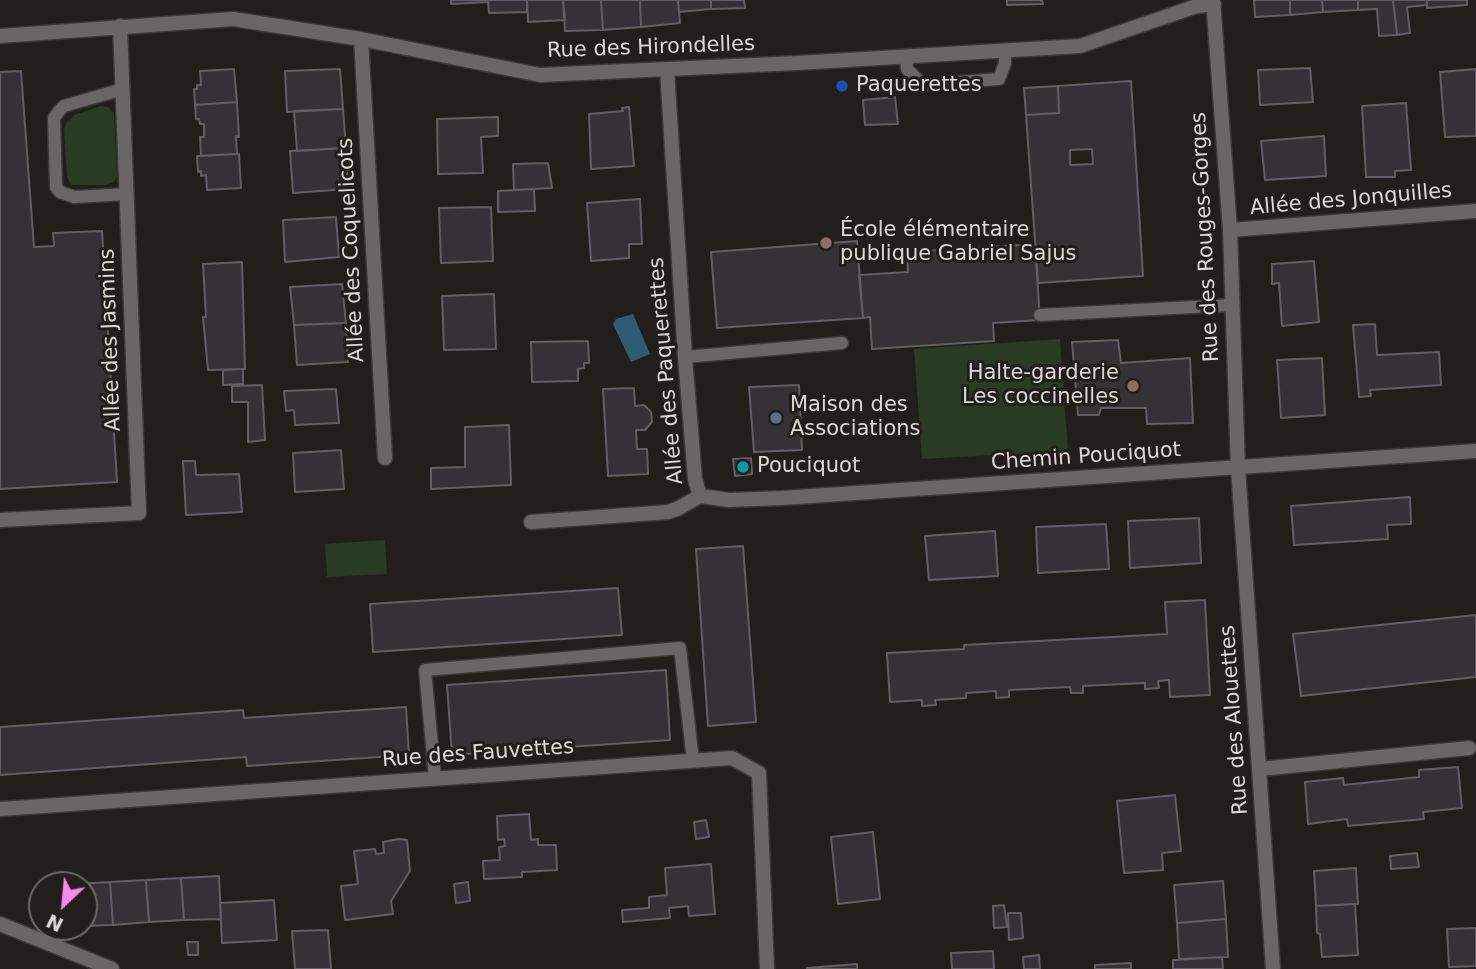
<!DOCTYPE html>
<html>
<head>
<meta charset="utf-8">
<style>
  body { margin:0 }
  #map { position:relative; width:1476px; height:969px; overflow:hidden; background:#211e1b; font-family:"DejaVu Sans",sans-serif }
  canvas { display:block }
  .north { position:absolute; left:28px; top:871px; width:70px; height:70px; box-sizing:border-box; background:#211e1b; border:2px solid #6b6966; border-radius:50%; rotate:206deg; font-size:19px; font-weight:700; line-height:28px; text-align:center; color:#dbd9d7 }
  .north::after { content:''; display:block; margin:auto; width:24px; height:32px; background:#f788ec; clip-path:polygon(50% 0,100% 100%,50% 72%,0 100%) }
</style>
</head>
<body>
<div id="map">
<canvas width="1476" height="969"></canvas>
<div class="north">N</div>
</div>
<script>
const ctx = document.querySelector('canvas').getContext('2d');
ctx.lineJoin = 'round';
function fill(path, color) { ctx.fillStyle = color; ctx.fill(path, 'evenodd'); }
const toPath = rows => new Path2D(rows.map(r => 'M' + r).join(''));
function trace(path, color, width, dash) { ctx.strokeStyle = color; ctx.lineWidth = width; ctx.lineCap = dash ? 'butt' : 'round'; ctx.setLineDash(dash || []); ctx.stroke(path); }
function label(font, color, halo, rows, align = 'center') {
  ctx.font = font + ' "DejaVu Sans",sans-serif'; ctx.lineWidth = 6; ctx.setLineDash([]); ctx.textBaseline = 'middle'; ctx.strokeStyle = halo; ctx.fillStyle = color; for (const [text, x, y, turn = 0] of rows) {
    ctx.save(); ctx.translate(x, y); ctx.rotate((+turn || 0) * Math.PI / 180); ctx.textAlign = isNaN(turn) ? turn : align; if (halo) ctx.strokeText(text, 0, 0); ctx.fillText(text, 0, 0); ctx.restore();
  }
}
fill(toPath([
  [101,106,108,107,114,113,117,176,115,181,106,185,71,185,67,177,64,129,67,122,74,115],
  [1060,339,1068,451,922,459,914,349],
  [385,540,387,574,327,577,325,544]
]), '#293b23');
fill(toPath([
  [633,314,650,354,631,362,613,324,616,319]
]), '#2e5c74');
const building = toPath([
  [451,0,488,0,488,2,451,4,451,0],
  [488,0,527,0,527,12,489,13,488,0],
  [527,0,563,0,565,20,528,22,527,0],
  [563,0,601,0,603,30,565,31,563,0],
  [601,0,640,0,641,27,603,30,601,0],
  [640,0,678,0,680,23,641,27,640,0],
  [678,0,711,0,711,9,679,12,678,0],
  [711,0,744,0,745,8,711,9,711,0],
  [1007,0,1042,0,1043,4,1007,5,1007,0],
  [1254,0,1290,0,1290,15,1255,17,1254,0],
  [1290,0,1322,0,1323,12,1290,15,1290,0],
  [1322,0,1358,0,1358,10,1323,12,1322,0],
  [1358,0,1393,0,1397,35,1379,36,1377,9,1358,10,1358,0],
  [1393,0,1427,0,1427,5,1407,7,1410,33,1397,35,1393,0],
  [1427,0,1467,0,1467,5,1427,8,1427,0],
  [1310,68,1313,102,1260,105,1258,70,1310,68],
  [234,69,237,102,195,105,194,89,197,89,197,85,201,85,200,71,234,69],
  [340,69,343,109,287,112,285,71,340,69],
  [1476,69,1476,136,1445,137,1440,72,1476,69],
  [21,71,34,247,54,246,53,233,102,231,117,482,0,489,0,72,21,71],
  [1131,81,1143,276,1038,283,1026,115,1059,113,1058,86,1131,81],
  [1092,149,1093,164,1070,165,1070,150,1092,149],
  [1058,86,1059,113,1026,115,1024,88,1058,86],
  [895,97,898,124,865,125,863,100,895,97],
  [237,102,239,137,236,136,237,154,201,156,200,137,204,137,204,124,200,124,199,119,196,119,195,105,237,102],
  [1406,103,1411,170,1395,171,1395,177,1366,177,1362,106,1406,103],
  [629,107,634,166,591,169,589,114,623,111,622,108,629,107],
  [343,109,346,148,297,151,294,111,343,109],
  [498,117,498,136,481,137,483,173,438,174,437,119,498,117],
  [1324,136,1326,176,1265,180,1261,141,1324,136],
  [346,148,348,189,293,193,290,151,346,148],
  [237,154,239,154,241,188,207,190,206,175,201,176,201,171,198,172,197,156,237,154],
  [548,163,552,188,514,190,513,164,548,163],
  [534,189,535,211,498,212,498,191,534,189],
  [640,199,642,244,629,244,629,258,591,261,587,203,640,199],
  [491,207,493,261,441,263,439,208,491,207],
  [336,217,339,257,285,262,283,220,336,217],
  [857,241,863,318,717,328,711,252,857,241],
  [1035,244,1040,320,993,323,994,341,872,349,870,317,863,318,859,275,908,272,907,252,1035,244],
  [1314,261,1319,322,1282,326,1279,283,1272,284,1272,264,1314,261],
  [242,262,245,369,208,370,203,317,206,317,203,264,242,262],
  [342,284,346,323,294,325,290,287,342,284],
  [494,294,496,349,444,350,442,296,494,294],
  [346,323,348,362,297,365,294,325,346,323],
  [1375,324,1377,355,1439,352,1441,385,1370,390,1371,396,1359,397,1353,325,1375,324],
  [1118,340,1121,363,1190,358,1193,423,1147,424,1146,408,1101,408,1099,415,1078,415,1072,342,1118,340],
  [588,341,589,363,584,363,584,368,578,369,578,381,532,382,531,342,588,341],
  [1322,358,1325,415,1281,418,1277,360,1322,358],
  [243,369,243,384,223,385,223,370,243,369],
  [262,385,265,440,248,442,248,402,232,402,232,386,262,385],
  [799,385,802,450,754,452,749,387,799,385],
  [634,388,635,406,644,405,651,412,652,422,645,430,636,430,637,449,647,449,648,474,608,476,603,389,634,388],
  [336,389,339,423,295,425,294,410,286,411,284,391,336,389],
  [509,425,511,485,431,489,431,468,465,467,465,427,509,425],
  [341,450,344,489,295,492,293,453,341,450],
  [751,458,752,474,735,476,733,459,751,458],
  [183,461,195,461,196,475,239,474,242,512,186,515,183,461],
  [1410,497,1411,524,1387,525,1388,539,1294,545,1291,506,1410,497],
  [1199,518,1201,563,1130,568,1128,521,1199,518],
  [1106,524,1109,569,1038,573,1036,527,1106,524],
  [995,531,998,576,929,580,925,536,995,531],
  [743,546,756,722,708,726,696,549,743,546],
  [618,588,622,635,373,652,370,604,618,588],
  [1205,600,1210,695,1170,697,1169,680,1158,681,1159,688,1145,689,1145,683,1083,686,1083,693,1071,693,1070,687,1009,690,1009,697,996,698,996,691,966,693,966,698,935,700,936,705,922,706,922,700,890,702,887,653,964,649,964,645,1167,634,1165,602,1205,600],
  [1476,615,1476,677,1301,696,1293,634,1476,615],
  [666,670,670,740,452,755,447,685,666,670],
  [406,707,409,755,247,766,246,757,0,775,0,727,243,710,244,718,406,707],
  [1458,767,1462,808,1423,812,1424,819,1348,826,1347,819,1308,824,1305,782,1343,778,1344,785,1419,777,1419,770,1458,767],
  [1175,795,1181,851,1162,853,1163,870,1124,873,1117,801,1175,795],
  [529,814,531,840,538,839,538,845,556,845,557,870,522,872,522,877,484,879,483,861,500,860,499,847,505,846,504,839,498,840,497,816,529,814],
  [706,820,709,837,696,839,694,822,706,820],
  [873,832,880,899,838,904,831,837,873,832],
  [399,839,407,840,410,871,391,901,393,914,345,920,341,886,358,884,354,851,375,849,376,854,384,853,383,842,399,839],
  [1417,853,1419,867,1391,869,1390,856,1417,853],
  [711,864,715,914,689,916,688,906,669,908,670,918,623,922,622,910,649,908,649,897,667,895,665,868,711,864],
  [1356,868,1358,904,1316,906,1314,871,1356,868],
  [219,876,221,919,184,920,181,878,219,876],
  [181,878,184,920,149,922,146,880,181,878],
  [60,880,76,880,76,884,110,882,113,925,84,926,84,885,60,885,60,880],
  [146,880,149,922,113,925,110,882,146,880],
  [1223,881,1226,919,1177,923,1174,885,1223,881],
  [468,882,470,901,456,903,454,884,468,882],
  [274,900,277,940,222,943,220,903,274,900],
  [1355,904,1358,955,1322,957,1320,934,1317,933,1316,906,1355,904],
  [1004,905,1007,927,994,928,993,906,1004,905],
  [1008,913,1021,913,1023,938,1009,940,1008,913],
  [1226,919,1228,957,1179,959,1177,923,1226,919],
  [1476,928,1476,966,1449,967,1447,929,1476,928],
  [328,930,331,969,295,969,292,931,328,930],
  [187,942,198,942,198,955,188,955,187,942],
  [993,951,994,969,952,969,951,953,993,951],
  [1039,955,1040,969,1024,969,1023,957,1039,955],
  [1222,957,1223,969,1173,969,1173,960,1222,957],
  [1131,963,1131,969,1095,969,1095,965,1131,963],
  [857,964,857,969,807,969,807,968,857,964]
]);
fill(building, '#353236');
trace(building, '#615f63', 2);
const service = toPath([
  [906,56,907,69,923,85,999,79,1005,63,1005,50],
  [123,89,64,106,59,111,54,118,56,187,60,192,74,197,127,194],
  [1040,315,1232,305],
  [685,357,842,343],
  [435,778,425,670,680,648,693,761]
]);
const minor = toPath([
  [1213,0,1230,230,1238,468,1273,969],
  [0,36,233,19,361,39,540,75,797,63,1080,46,1197,6,1214,4],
  [361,39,385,458],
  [667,69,685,357,695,479,700,496],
  [1230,230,1476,211],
  [700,496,729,500,782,498,1476,451],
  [0,520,139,513,120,26],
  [531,522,668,512,677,509,700,496],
  [1260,769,1469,748],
  [0,809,732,758,759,773,767,969],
  [0,924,112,969]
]);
trace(service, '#3b3835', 15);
trace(minor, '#3b3835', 17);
trace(service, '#686765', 12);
trace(minor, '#686765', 14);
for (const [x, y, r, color] of [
  [842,86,7,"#1a4fb4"],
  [826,243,7,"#8d6e63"],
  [1133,386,7,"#8d6e63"],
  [776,418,7,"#5c6f8a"],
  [743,467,7,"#0f9aa8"]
]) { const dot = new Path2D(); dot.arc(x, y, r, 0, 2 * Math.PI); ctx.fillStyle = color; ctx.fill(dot); trace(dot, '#211e1b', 2.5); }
label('21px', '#dbd9d7', '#211e1b', [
  ["Rue des Hirondelles",651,48,-2],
  ["Allée des Jonquilles",1351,200,-5],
  ["Rue des Rouges-Gorges",1206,237,-93],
  ["Allée des Coquelicots",352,250,-93],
  ["Allée des Jasmins",111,340,-92],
  ["Allée des Paquerettes",667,371,-95],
  ["Chemin Pouciquot",1086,457,-4],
  ["Rue des Alouettes",1235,720,-94],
  ["Rue des Fauvettes",478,754,-4]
]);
label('21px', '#dbd9d7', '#211e1b', [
  ["Paquerettes",856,86],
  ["École élémentaire",840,231],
  ["publique Gabriel Sajus",840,255],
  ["Halte-garderie",1119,374,"right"],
  ["Les coccinelles",1119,398,"right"],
  ["Maison des",790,406],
  ["Associations",790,430],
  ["Pouciquot",757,467]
], 'left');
</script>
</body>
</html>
